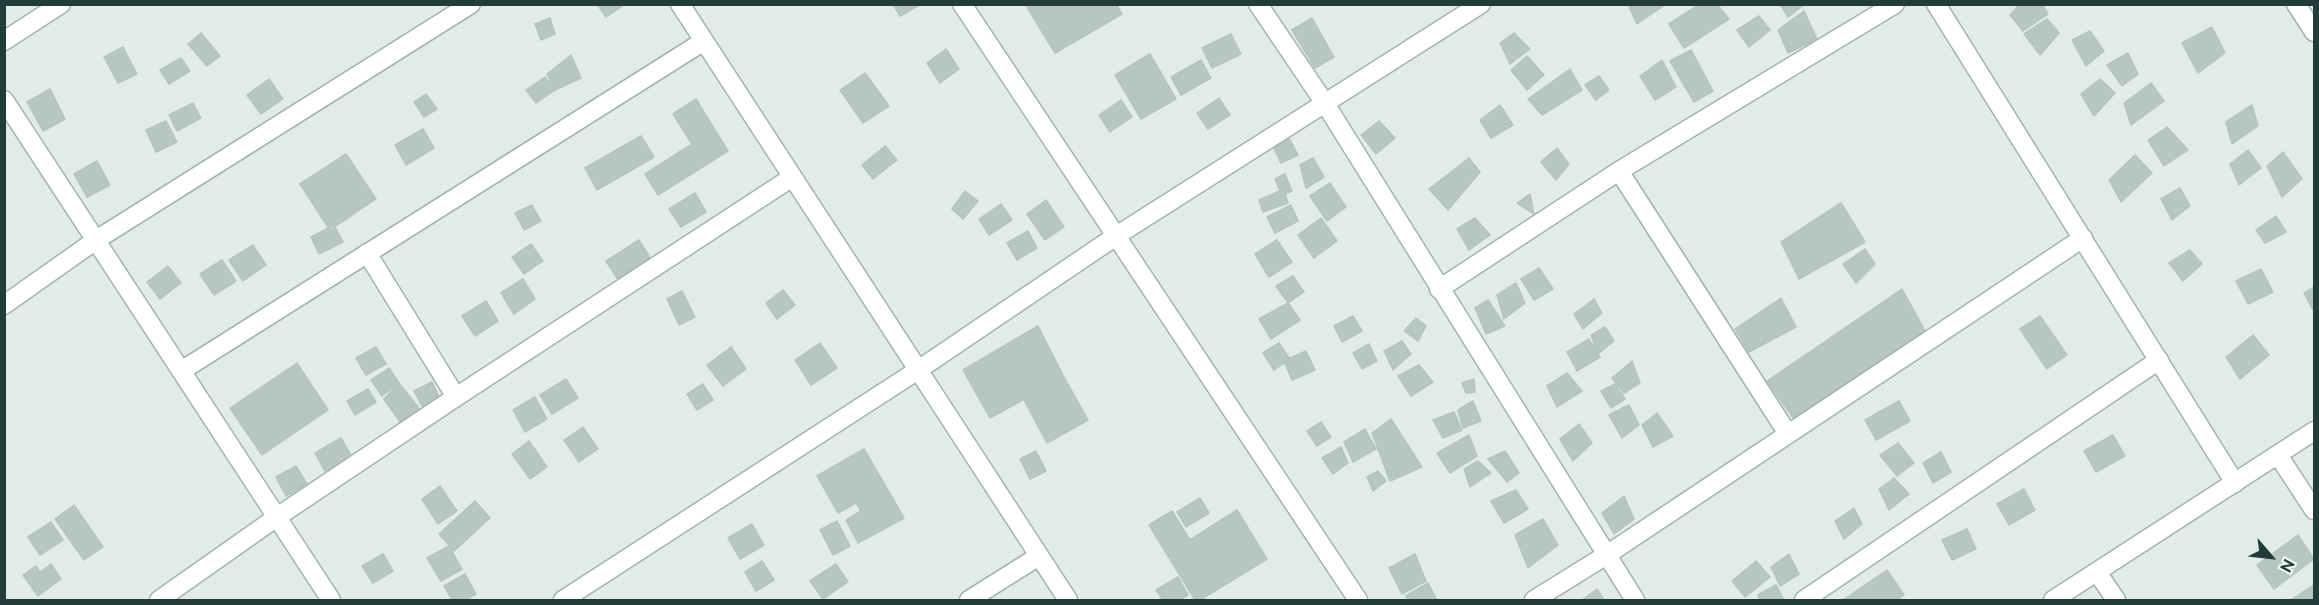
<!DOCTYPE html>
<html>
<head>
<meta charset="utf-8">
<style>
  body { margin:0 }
  #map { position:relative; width:2319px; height:605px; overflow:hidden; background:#e1ebe8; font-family:Raleway,sans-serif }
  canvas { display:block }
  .frame { position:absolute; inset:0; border:6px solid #223c37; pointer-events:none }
  .north { position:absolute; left:2241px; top:527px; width:60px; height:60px; -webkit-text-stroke:4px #f2f8f5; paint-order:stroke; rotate:118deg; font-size:16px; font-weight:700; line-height:24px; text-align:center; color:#223c37 }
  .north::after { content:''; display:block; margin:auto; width:21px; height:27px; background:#223c37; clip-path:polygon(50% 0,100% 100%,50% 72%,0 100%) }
</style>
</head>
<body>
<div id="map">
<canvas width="2319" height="605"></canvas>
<div class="frame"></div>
<div class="north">N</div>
</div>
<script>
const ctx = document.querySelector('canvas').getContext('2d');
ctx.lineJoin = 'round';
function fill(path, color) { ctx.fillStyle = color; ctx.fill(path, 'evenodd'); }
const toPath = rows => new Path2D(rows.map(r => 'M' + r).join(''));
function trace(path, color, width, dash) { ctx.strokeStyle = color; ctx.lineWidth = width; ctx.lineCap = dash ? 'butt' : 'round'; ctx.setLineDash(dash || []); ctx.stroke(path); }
const building = toPath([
  [597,4,623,4,624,5,606,17,597,4],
  [893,4,917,4,918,6,900,16,893,4],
  [1031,4,1116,4,1122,14,1055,53,1027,7,1031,4],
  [1628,4,1662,4,1663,6,1637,24,1628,4],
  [1700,4,1717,4,1729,19,1684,48,1669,24,1700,4],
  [1780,4,1805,4,1788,17,1780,4],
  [2020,4,2042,4,2048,14,2023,31,2010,15,2020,4],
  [1804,11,1817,39,1788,53,1778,30,1804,11],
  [1759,16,1770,30,1749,47,1737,30,1759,16],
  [550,18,555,34,541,40,535,24,550,18],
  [1312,18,1334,57,1315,68,1292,30,1312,18],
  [2047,19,2059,33,2040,55,2024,34,2047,19],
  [2212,27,2225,53,2198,73,2182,43,2212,27],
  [2090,31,2104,51,2086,66,2072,40,2090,31],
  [201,33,220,56,207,66,188,44,201,33],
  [1514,33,1530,49,1510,64,1500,43,1514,33],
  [1231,34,1241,54,1212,68,1202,48,1231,34],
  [123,47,137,74,118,83,104,57,123,47],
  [946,49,959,69,940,83,927,63,946,49],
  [1691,50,1713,91,1694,102,1670,61,1691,50],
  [2128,53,2138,74,2122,86,2107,65,2128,53],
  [1150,54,1176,99,1141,119,1115,75,1150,54],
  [571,55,581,78,555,90,547,74,571,55],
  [1527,56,1544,75,1527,90,1511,70,1527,56],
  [181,58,190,71,169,84,160,70,181,58],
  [1201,60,1211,78,1181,95,1171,77,1201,60],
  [1662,60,1676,87,1655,100,1640,76,1662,60],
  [1570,69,1582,90,1542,115,1528,99,1570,69],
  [865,73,889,106,863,123,840,90,865,73],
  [1599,76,1609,90,1596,100,1585,85,1599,76],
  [545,77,555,90,536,103,526,90,545,77],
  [269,79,283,99,261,114,247,95,269,79],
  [2100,79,2115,93,2094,116,2081,94,2100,79],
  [2151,83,2164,101,2131,125,2124,103,2151,83],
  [50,89,65,119,43,131,27,102,50,89],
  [426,94,437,109,424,117,414,102,426,94],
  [1219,98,1230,115,1208,129,1197,113,1219,98],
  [696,99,728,151,658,195,645,174,692,144,673,114,696,99],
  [1121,100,1132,117,1110,132,1099,115,1121,100],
  [193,103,201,118,177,131,169,115,193,103],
  [1500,105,1513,125,1491,138,1480,120,1500,105],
  [2252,105,2258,126,2232,144,2226,122,2252,105],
  [166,121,177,142,156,152,146,130,166,121],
  [1379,121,1395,138,1376,154,1361,135,1379,121],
  [2167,127,2188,150,2164,166,2148,140,2167,127],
  [423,129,434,148,406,165,395,145,423,129],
  [1287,134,1298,155,1281,163,1271,142,1287,134],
  [641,136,654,157,597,190,585,168,641,136],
  [885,146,897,160,873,179,862,165,885,146],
  [1557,148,1569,164,1556,180,1541,162,1557,148],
  [2248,150,2261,168,2239,185,2230,164,2248,150],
  [2283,152,2302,179,2282,197,2267,166,2283,152],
  [346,154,376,199,330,230,300,184,346,154],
  [2135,155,2152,173,2121,202,2109,180,2135,155],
  [1313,158,1324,177,1306,188,1300,165,1313,158],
  [1469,158,1480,172,1448,210,1429,189,1469,158],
  [97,161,110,185,87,197,74,174,97,161],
  [1285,174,1292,191,1285,194,1288,203,1263,212,1259,200,1280,191,1275,179,1285,174],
  [1330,183,1346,207,1327,221,1310,196,1330,183],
  [2180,188,2190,206,2172,220,2161,199,2180,188],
  [965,191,978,201,963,219,952,209,965,191],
  [695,193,706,212,681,227,669,209,695,193],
  [1530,194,1534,214,1517,203,1530,194],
  [1046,200,1064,227,1045,240,1027,214,1046,200],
  [1841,203,1865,242,1799,279,1781,242,1841,203],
  [1001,204,1012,220,989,235,979,219,1001,204],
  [532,205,541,221,524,230,515,213,532,205],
  [1291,205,1298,221,1275,233,1267,217,1291,205],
  [2276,216,2286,232,2265,243,2256,230,2276,216],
  [1321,218,1337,241,1314,258,1298,235,1321,218],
  [1475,218,1490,235,1469,250,1457,229,1475,218],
  [334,225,343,242,319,254,311,237,334,225],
  [1028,231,1037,248,1017,260,1007,243,1028,231],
  [639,240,652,261,619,281,606,261,639,240],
  [1277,240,1292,262,1269,277,1255,254,1277,240],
  [531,244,543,261,524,274,512,257,531,244],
  [253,245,266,265,243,281,229,260,253,245],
  [1865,249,1875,264,1856,283,1843,264,1865,249],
  [2190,250,2202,264,2183,281,2169,263,2190,250],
  [222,260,236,281,214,295,200,274,222,260],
  [168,266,181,283,160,299,147,282,168,266],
  [1539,268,1553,289,1534,300,1521,279,1539,268],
  [2261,269,2273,292,2248,304,2236,281,2261,269],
  [1293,276,1304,292,1288,303,1276,286,1293,276],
  [523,279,535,299,514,314,501,293,523,279],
  [1516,283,1525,303,1504,319,1497,295,1516,283],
  [2314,287,2314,312,2304,293,2314,287],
  [1902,289,1928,336,1797,423,1767,381,1902,289],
  [783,290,795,305,777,319,766,303,783,290],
  [682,291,695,317,679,325,667,299,682,291],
  [1781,298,1796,327,1749,352,1735,329,1781,298],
  [1594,299,1602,313,1583,329,1574,314,1594,299],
  [1488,300,1505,326,1486,334,1475,308,1488,300],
  [486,301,498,321,475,336,462,316,486,301],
  [1288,303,1300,320,1271,339,1259,319,1288,303],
  [1353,316,1362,331,1342,342,1334,326,1353,316],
  [2040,316,2067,355,2047,369,2020,329,2040,316],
  [1416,318,1426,326,1418,341,1404,331,1416,318],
  [1038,326,1064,377,990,418,963,370,1038,326],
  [1605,327,1614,341,1598,354,1591,335,1605,327],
  [2253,335,2269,355,2240,379,2226,357,2253,335],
  [1589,339,1600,357,1577,371,1567,352,1589,339],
  [1402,341,1411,354,1393,370,1384,351,1402,341],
  [820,343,837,368,811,385,795,360,820,343],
  [1279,343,1290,359,1274,370,1263,353,1279,343],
  [1369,344,1377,361,1362,369,1353,353,1369,344],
  [376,347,386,364,366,375,356,358,376,347],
  [731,347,746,369,723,386,707,365,731,347],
  [1306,351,1315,370,1292,380,1284,361,1306,351],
  [1632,361,1640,383,1624,393,1612,378,1632,361],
  [297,363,328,410,262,455,230,408,297,363],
  [1419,365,1433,382,1411,396,1398,376,1419,365],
  [389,368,399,383,382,396,371,380,389,368],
  [1567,373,1582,391,1557,407,1547,386,1567,373],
  [1064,377,1088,420,1047,443,1024,400,1064,377],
  [566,379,578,398,552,414,540,395,566,379],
  [1474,379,1475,392,1466,393,1462,383,1474,379],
  [432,382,439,397,422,406,414,391,432,382],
  [399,383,422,412,403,426,384,399,399,383],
  [703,384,713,400,697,410,687,394,703,384],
  [1615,384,1625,399,1611,408,1601,391,1615,384],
  [368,389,376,402,355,415,347,401,368,389],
  [535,397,547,419,525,432,513,410,535,397],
  [1473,401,1481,421,1463,428,1458,410,1473,401],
  [1899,401,1910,421,1876,440,1865,420,1899,401],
  [1629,405,1639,425,1622,438,1609,415,1629,405],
  [1454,412,1462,430,1443,438,1433,420,1454,412],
  [1657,413,1673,436,1653,447,1642,425,1657,413],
  [1391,419,1422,467,1390,481,1372,433,1391,419],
  [1321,422,1331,437,1317,446,1307,431,1321,422],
  [1579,424,1592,443,1573,461,1560,439,1579,424],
  [583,427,598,449,579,462,564,440,583,427],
  [1365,429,1376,449,1353,462,1344,442,1365,429],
  [1469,435,1477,456,1450,473,1437,453,1469,435],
  [2113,435,2125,456,2096,472,2084,451,2113,435],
  [341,438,352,457,326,473,315,453,341,438],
  [529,441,547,467,530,479,512,454,529,441],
  [1898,443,1914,463,1897,476,1880,455,1898,443],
  [1341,447,1348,463,1333,474,1322,458,1341,447],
  [864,449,904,518,858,543,846,520,861,511,856,503,838,513,817,476,864,449],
  [1036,451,1046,471,1030,479,1020,459,1036,451],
  [1505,451,1519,473,1507,482,1488,459,1505,451],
  [1941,452,1951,472,1933,483,1923,463,1941,452],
  [1478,461,1491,473,1470,487,1464,469,1478,461],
  [296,466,307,484,286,496,276,477,296,466],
  [1378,471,1386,481,1373,491,1367,477,1378,471],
  [1894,478,1909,494,1889,510,1879,489,1894,478],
  [440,486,457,511,438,524,422,499,440,486],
  [2024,489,2035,510,2009,525,1997,504,2024,489],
  [1516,490,1528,509,1504,523,1491,501,1516,490],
  [1624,496,1634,519,1614,534,1602,513,1624,496],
  [1200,498,1209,513,1186,527,1177,512,1200,498],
  [475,501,490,518,454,551,439,534,475,501],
  [74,505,103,547,84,560,55,519,74,505],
  [1854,508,1862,524,1844,539,1835,521,1854,508],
  [1237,510,1267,559,1200,600,1195,600,1149,525,1172,511,1190,540,1237,510],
  [1543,519,1558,545,1528,568,1515,535,1543,519],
  [837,521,850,546,833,555,820,530,837,521],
  [51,522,63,540,40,555,28,537,51,522],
  [752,524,764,545,740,559,728,538,752,524],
  [1967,529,1976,549,1952,560,1942,540,1967,529],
  [2298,535,2314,559,2274,589,2257,565,2298,535],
  [449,546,462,569,441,581,427,558,449,546],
  [383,554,393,571,373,583,362,566,383,554],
  [1415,554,1426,581,1402,594,1389,568,1415,554],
  [1789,554,1799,574,1780,586,1771,567,1789,554],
  [762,561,774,580,756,591,745,572,762,561],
  [1756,561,1770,577,1745,597,1732,581,1756,561],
  [51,564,61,579,38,596,23,575,36,566,40,572,51,564],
  [836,564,848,582,823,599,810,581,836,564],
  [1887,570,1904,595,1896,600,1843,600,1887,570],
  [465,574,476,594,465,600,452,600,444,586,465,574],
  [1178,577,1188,595,1179,600,1163,600,1156,590,1178,577],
  [1428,583,1437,600,1408,600,1406,596,1428,583],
  [1776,585,1784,600,1759,600,1758,595,1776,585],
  [2314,585,2314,600,2291,600,2314,585],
  [1597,589,1604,600,1582,600,1597,589]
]);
fill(building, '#b7c6c1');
trace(building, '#b4c5bf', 1.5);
const minor = toPath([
  [680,4,1068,600],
  [962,4,1358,600],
  [1258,4,1326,105,1635,600],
  [1936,4,2235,483],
  [2296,4,2314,32],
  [4,41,61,4],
  [4,100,331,600],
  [1619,171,1788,434],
  [367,253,456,397],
  [1439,289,1619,171,1895,4],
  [4,305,96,240,471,4],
  [181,371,704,41],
  [2278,455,2314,510],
  [2097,572,2116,600],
  [159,600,277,517,456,397,791,178],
  [563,600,918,370,1116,236,1481,4],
  [969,600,1039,556],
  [1534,600,1608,554,2083,238],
  [1804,600,2159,360]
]);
const tertiary = toPath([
  [2053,600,2314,431]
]);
trace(minor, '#a4b3af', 21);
trace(tertiary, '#a4b3af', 21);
trace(minor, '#fff', 18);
trace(tertiary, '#fff', 18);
</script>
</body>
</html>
